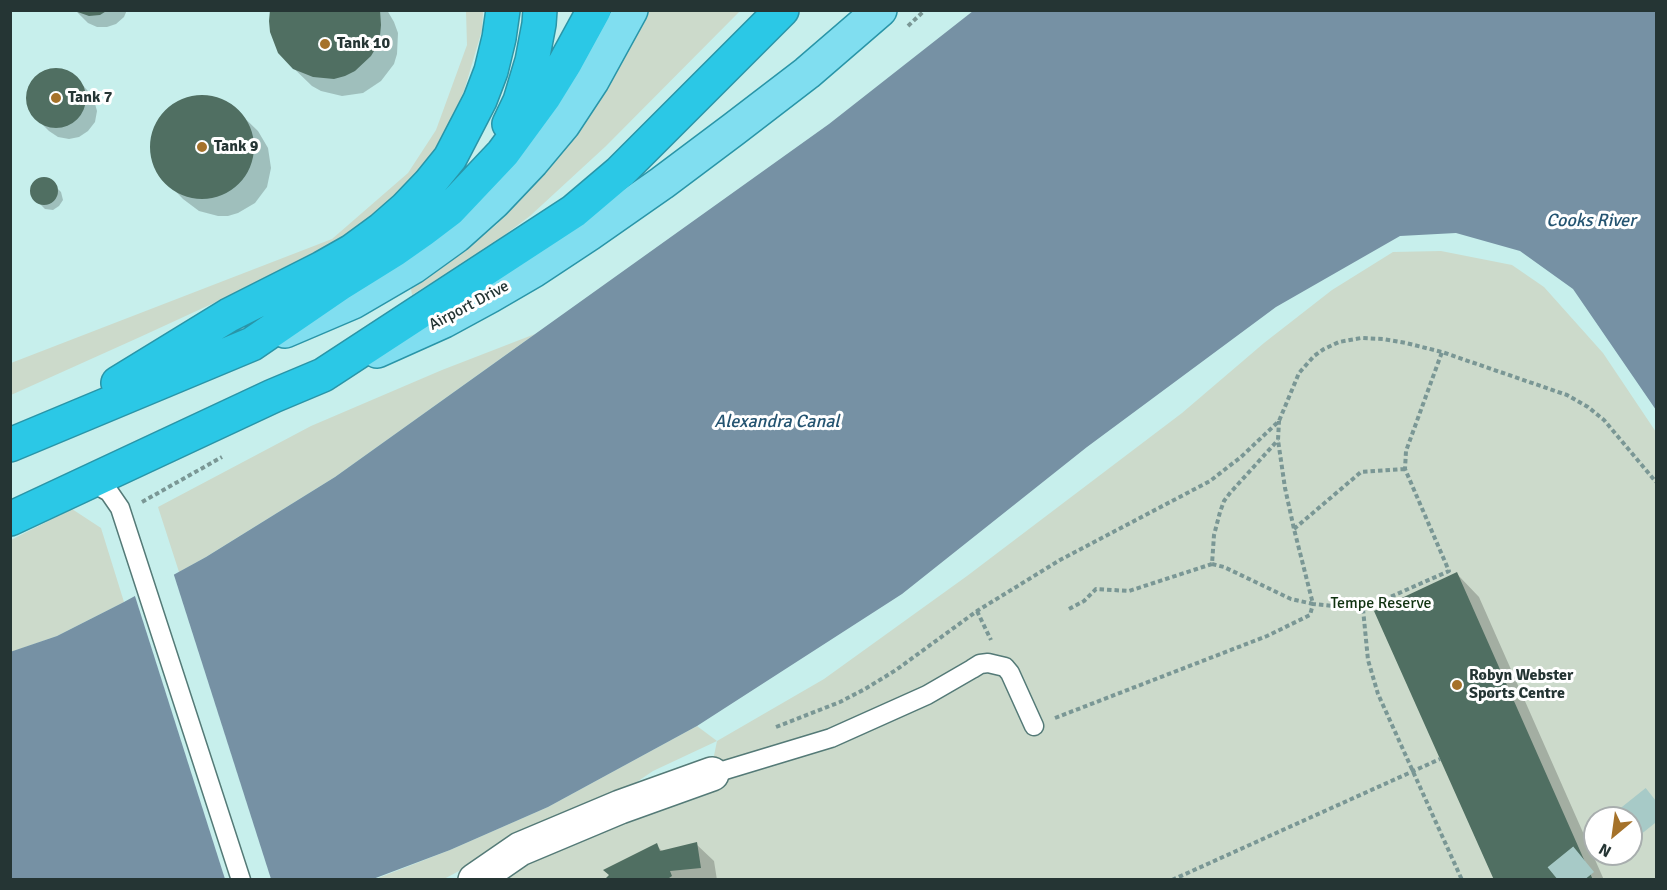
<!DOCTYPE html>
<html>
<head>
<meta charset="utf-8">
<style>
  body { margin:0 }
  #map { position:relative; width:1667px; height:890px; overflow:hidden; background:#c7efec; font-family:Signika,sans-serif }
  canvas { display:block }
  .frame { position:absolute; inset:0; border:12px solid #253534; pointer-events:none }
  .north { position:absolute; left:1583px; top:806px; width:60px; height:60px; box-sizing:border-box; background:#fff; border:2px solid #a8aeae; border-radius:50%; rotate:209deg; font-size:16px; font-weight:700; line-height:24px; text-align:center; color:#253534 }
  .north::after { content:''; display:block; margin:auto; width:21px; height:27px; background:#a5722a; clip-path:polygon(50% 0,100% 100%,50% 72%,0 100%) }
</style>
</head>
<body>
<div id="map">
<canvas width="1667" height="890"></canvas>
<div class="frame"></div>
<div class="north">N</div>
</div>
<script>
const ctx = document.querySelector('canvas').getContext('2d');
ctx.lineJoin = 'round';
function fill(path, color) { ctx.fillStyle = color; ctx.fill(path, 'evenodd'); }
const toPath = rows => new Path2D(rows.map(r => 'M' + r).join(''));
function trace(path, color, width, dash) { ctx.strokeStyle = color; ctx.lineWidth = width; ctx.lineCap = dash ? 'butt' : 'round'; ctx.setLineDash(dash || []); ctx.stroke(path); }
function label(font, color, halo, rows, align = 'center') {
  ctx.font = font + ' Signika,sans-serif'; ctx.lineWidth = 6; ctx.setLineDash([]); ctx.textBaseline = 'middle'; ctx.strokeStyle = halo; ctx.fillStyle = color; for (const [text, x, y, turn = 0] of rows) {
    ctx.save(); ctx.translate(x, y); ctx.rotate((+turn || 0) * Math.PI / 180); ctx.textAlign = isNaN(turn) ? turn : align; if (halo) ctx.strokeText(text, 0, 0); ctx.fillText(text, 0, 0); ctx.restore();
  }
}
fill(toPath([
  [466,11,483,11,482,30,464,91,443,140,413,176,381,211,341,242,305,261,140,337,11,395,11,363,332,239,408,173,436,130,467,45],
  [642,11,740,11,606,146,530,216,483,251,412,295,411,289,451,261,496,225,575,135],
  [1441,251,1512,265,1544,287,1603,353,1656,432,1656,879,503,879,518,869,599,832,706,795,717,741,653,771,625,790,523,837,444,879,373,880,450,850,548,807,697,726,717,741,824,679,967,576,1182,413,1264,343,1332,290,1393,252],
  [1595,818,1631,818,1631,854,1595,854],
  [535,334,335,477,206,557,179,572,158,507,311,426,442,370],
  [72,509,101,528,124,602,57,636,11,652,11,540]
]), '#ccdacb');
fill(toPath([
  [973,11,1656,11,1656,410,1573,289,1520,251,1456,233,1400,236,1276,307,1087,447,902,594,697,726,548,807,450,850,373,879,11,879,10,652,57,636,124,602,206,557,335,477,829,124]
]), '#7691a4');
fill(toPath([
  [173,572,271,879,225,879,134,593]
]), '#c7efec');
fill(toPath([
  [75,10,127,10,124,17,116,24,107,27,97,27,88,23],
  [273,10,387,10,394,22,398,33,397,54,394,64,381,81,363,93,342,96,321,91,312,86,285,60],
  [56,70,66,72,76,78,88,91,94,100,97,111,95,122,88,131,79,137,69,139,58,137,49,131,36,118,30,109,28,98,30,87,36,78,45,72],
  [205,96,224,102,232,106,258,131,268,148,271,168,267,187,255,203,238,213,228,216,218,216,199,211,183,199,159,174,152,155,151,145,156,126,161,117,168,110,185,99],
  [40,180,49,180,61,192,63,200,59,206,53,210,45,209,33,197,32,188,34,185],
  [1457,574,1479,597,1604,880,1497,880],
  [696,844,714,861,717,880,607,880,656,845,663,852]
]), '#0003');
fill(toPath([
  [72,10,108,10,100,15,89,16],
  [270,10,380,10,381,25,380,36,377,46,371,56,355,71,345,76,334,79,313,77,293,69,278,53,270,32,269,21],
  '26 98a30 30 0 1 1 60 0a30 30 0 1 1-60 0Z',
  '150 147a52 52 0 1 1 104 0a52 52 0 1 1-104 0Z',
  '30 191a14 14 0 1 1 28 0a14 14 0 1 1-28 0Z',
  [1457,572,1593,880,1494,880,1374,611],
  [697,842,701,868,670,871,672,876,666,880,604,880,609,875,603,870,657,843,660,851]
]), '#506f62');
trace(toPath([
  [1631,821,1656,801],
  [1558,880,1595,850]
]), '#a7cac7', 33, [33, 16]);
const lane = toPath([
  [86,483,100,487,109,492,120,508,241,880],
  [712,774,831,738,927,695,972,669,980,664,988,663,1005,667,1010,673,1034,726]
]);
const street = toPath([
  [475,880,520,849,620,807,712,774]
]);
const primary = toPath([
  [285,331,353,302,413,267,456,236,494,202,532,162,563,125,592,81,631,10],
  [377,351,444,321,490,296,533,271,589,234,662,183,734,129,807,73,880,10]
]);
const highway = toPath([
  [509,124,520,101,532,61,539,24,540,10],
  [118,383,229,315,322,268,352,251,382,229,406,208,429,184,450,158,480,100,491,71,499,38,503,10],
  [10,445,252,344,341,283,394,250,421,231,450,209,503,153,544,97,565,63,594,10],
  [10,519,273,396,323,375,574,211,620,172,782,10]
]);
trace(lane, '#547a77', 21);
trace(street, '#547a77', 36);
trace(primary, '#2995a8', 36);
trace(highway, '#2995a8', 36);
trace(toPath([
  [908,26,925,10],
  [142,502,222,457],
  [1294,529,1361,472,1405,469],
  [1212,564,1224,567,1291,599,1313,604,1294,529,1285,488,1278,440,1279,421],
  [1069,609,1084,601,1096,589,1129,591,1212,564,1214,535,1220,512,1224,501,1230,493,1278,440],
  [1363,609,1368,660,1378,694,1462,880],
  [977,611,991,640],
  [1055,718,1267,636,1310,615,1313,604,1363,609,1449,571,1405,469,1406,451,1442,352],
  [776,727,840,702,865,689,896,670,977,611,1060,560,1210,481,1241,457,1279,421,1299,373,1314,356,1324,349,1339,342,1361,338,1383,339,1406,343,1442,352,1567,395,1588,407,1604,420,1656,482],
  [1172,880,1440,759]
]), '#7a9795', 4, [4.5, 3]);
trace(lane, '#fff', 18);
trace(street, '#fff', 33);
trace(primary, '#80def0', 33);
trace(highway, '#2bc8e6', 33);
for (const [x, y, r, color] of [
  [325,44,6,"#a5722a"],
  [56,98,6,"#a5722a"],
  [202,147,6,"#a5722a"],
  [1457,685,6,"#a5722a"]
]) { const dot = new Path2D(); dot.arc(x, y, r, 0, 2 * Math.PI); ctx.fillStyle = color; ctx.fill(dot); trace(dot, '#fff', 2); }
label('bold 16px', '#253534', '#fff', [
  ["Tank 10",337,44],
  ["Tank 7",68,98],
  ["Tank 9",214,147],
  ["Robyn Webster",1469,676],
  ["Sports Centre",1469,694]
], 'left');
label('16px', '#253534', '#fff', [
  ["Airport Drive",469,306,-28]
]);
label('16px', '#131', '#fff', [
  ["Tempe Reserve",1381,604]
]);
label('italic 18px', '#245471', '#fff', [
  ["Cooks River",1591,221],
  ["Alexandra Canal",777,422]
]);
</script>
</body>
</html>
